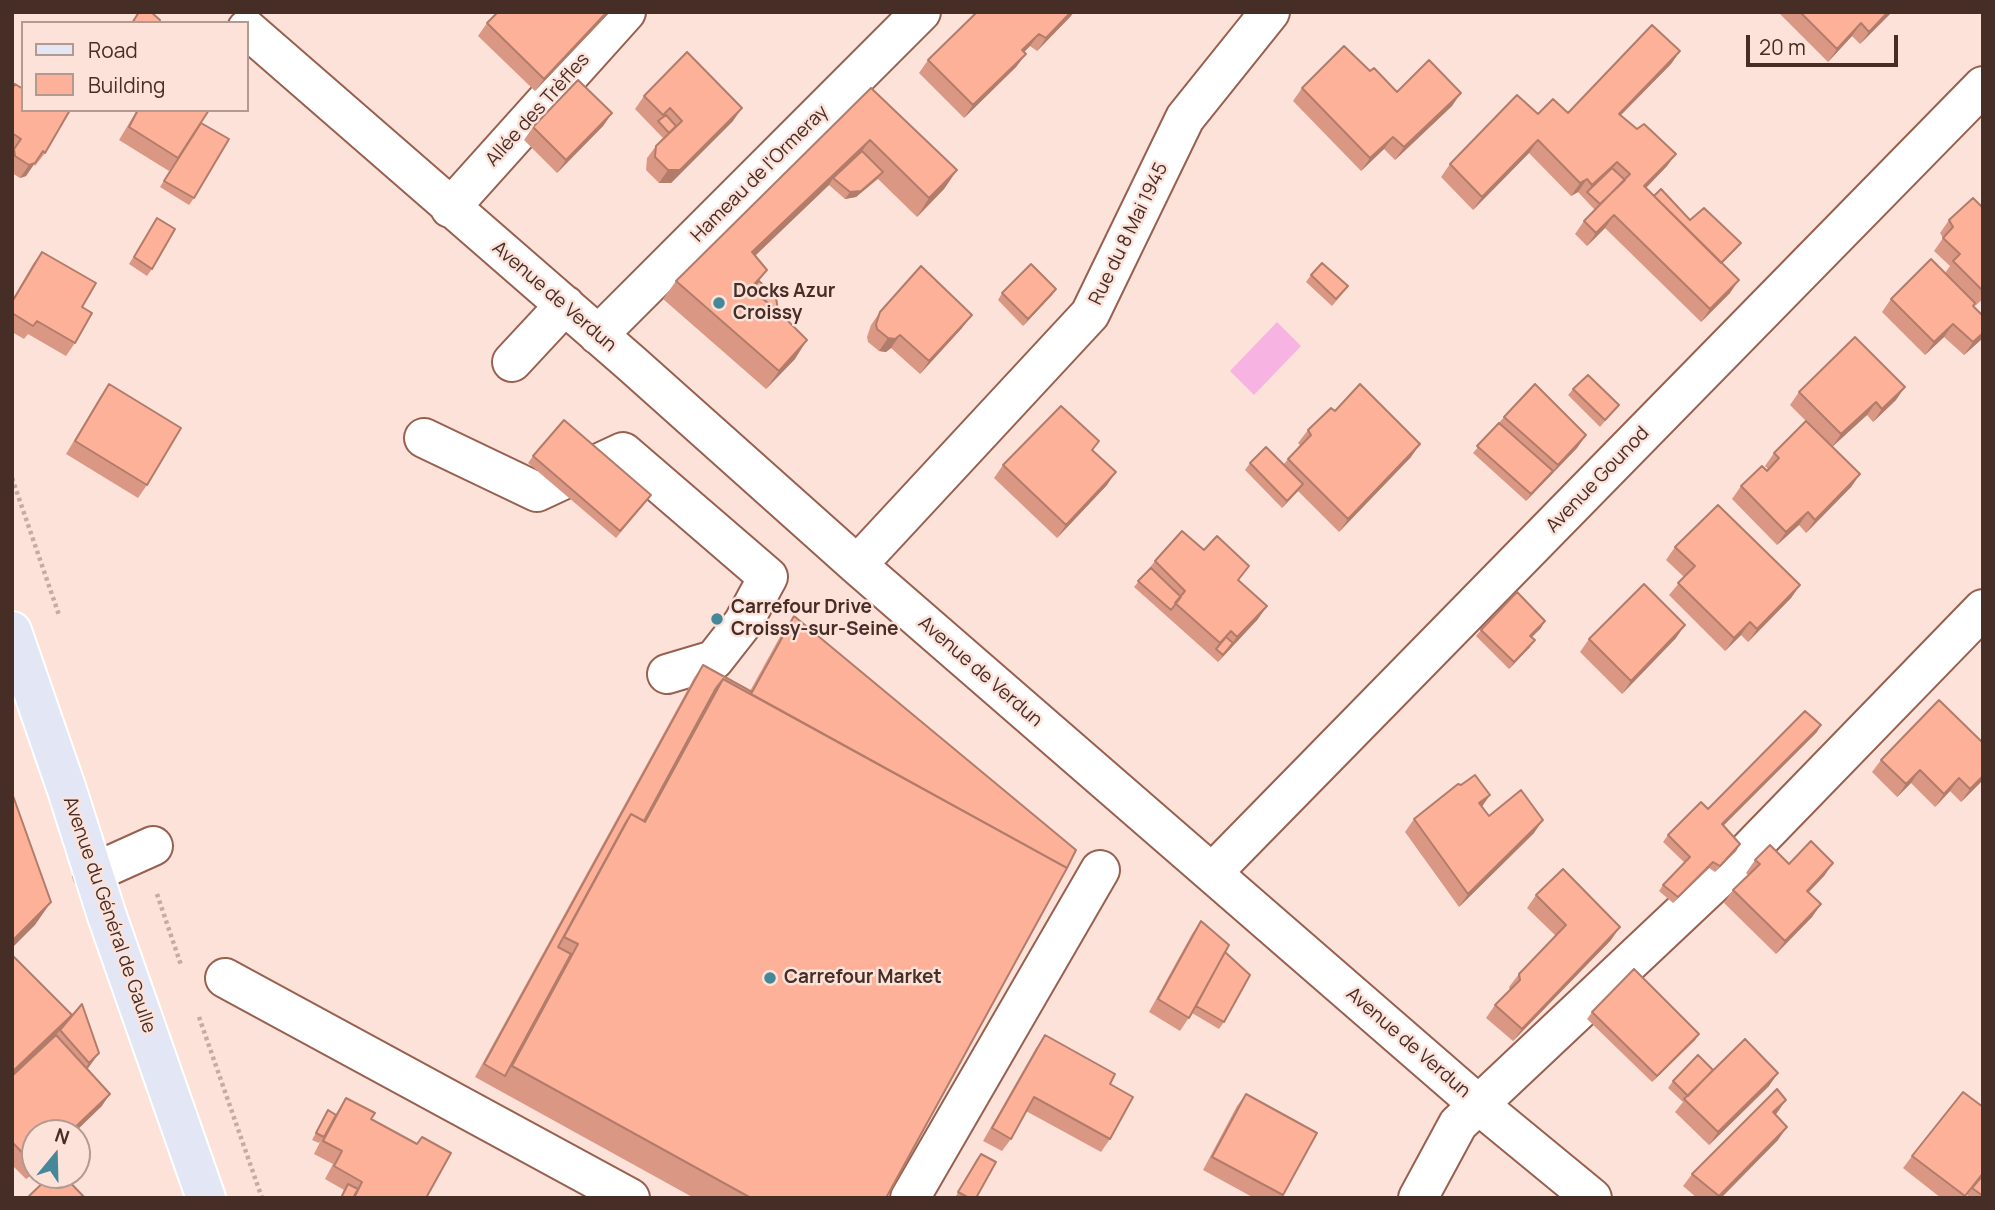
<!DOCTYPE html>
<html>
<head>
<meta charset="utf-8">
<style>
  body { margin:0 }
  #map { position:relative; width:1995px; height:1210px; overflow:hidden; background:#fce2d9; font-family:Manrope,sans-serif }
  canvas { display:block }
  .frame { position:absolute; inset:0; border:14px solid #462d26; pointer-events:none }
  .legend { position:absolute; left:21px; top:21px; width:228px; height:91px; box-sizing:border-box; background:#fce2d9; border:2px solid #b39a91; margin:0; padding:9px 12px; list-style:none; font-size:21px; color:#462d26 }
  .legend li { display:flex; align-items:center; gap:14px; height:35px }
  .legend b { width:35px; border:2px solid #b39a91 }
  .north { position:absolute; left:21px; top:1119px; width:70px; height:70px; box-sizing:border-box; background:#fce2d9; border:2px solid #b39a91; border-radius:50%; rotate:19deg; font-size:19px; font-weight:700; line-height:28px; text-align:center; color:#462d26 }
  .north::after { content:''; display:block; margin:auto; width:24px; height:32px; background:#46879a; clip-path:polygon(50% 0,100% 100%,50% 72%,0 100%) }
  .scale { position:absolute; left:1746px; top:35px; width:152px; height:32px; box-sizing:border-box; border:4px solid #462d26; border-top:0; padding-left:9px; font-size:21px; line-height:24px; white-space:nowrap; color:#462d26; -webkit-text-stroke:5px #fce2d9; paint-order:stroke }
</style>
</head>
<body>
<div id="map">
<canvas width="1995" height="1210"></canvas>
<div class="frame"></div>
<ul class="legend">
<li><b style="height:9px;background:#e3e6f5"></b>Road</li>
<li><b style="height:19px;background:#feb199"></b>Building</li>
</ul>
<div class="north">N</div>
<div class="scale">20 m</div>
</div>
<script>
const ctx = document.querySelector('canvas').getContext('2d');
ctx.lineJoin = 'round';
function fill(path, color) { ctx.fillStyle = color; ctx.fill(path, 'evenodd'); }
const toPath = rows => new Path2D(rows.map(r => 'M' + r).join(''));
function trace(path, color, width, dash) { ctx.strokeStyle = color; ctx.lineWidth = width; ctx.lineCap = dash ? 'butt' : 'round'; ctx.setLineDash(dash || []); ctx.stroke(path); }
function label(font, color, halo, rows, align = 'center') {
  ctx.font = font + ' Manrope,sans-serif'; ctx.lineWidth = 5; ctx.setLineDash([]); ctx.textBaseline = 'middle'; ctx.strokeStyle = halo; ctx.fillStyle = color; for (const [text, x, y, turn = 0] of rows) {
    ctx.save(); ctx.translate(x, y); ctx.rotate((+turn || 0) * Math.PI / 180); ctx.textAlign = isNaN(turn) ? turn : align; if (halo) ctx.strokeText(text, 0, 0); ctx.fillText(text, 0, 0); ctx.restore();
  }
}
fill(toPath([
  [1277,322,1301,346,1254,395,1230,371]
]), '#f7b4e2');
const minor = toPath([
  [247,29,632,364,857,565,1479,1105,1592,1198],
  [450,208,626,12],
  [598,335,921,12],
  [512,362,565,305],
  [424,438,537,492,623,452,768,577,743,623,714,660,667,674],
  [857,565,1090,314,1185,118,1270,12],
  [93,873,153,846],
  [1212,873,1983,86],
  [225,978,630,1198],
  [910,1198,1100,870],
  [1418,1198,1458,1124,1751,848,1983,609]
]);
const major = toPath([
  [12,631,67,790,107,916,206,1198]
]);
trace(minor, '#98604f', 42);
trace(major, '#fff', 42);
trace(toPath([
  [12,478,59,615],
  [157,894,181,965],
  [199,1017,262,1198]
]), '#c5aba3', 4.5, [3.5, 3.5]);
trace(minor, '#fff', 38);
trace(major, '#e3e6f5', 38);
fill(toPath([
  [610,12,535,91,478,36,487,23],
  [977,12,1074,12,1070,17,1037,51,1030,46,1024,52,1026,54,1016,67,964,118,919,73,928,60],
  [1778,12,1892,12,1860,44,1852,36,1828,62],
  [1680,51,1671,64,1621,115,1667,166,1646,188,1654,196,1736,249,1722,263,1730,293,1701,322,1605,228,1587,246,1575,234,1584,221,1595,210,1578,192,1571,196,1529,153,1473,210,1441,177,1450,164,1538,114,1568,113],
  [1370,71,1397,92,1452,106,1395,160,1384,149,1361,171,1293,101,1302,88],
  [12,88,45,153,35,166,34,164,26,176,20,178,12,173],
  [871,88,957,170,944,189,917,217,878,179,856,197,845,199,829,185,755,256,767,270,759,281,779,311,795,359,766,389,663,299,676,281],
  [644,96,733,121,671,183,659,183,646,170,647,158,656,146,663,138,635,109],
  [137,110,209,110,201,123,194,198,189,205,160,187,172,167,169,171,119,140],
  [612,113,603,126,557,173,524,140,533,127],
  [1983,208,1983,299,1975,306,1974,305,1973,306,1983,316,1983,338,1964,355,1944,337,1925,355,1882,312,1891,299,1945,273,1950,266,1934,251,1943,238,1940,233,1949,220],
  [157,218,152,269,147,276,129,264],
  [42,252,82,307,75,343,66,356,28,334,24,339,12,332,12,300,33,264],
  [1311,275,1343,293,1332,306,1306,282],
  [1056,289,1052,295,1023,326,998,300,1002,293],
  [880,312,962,328,920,374,891,348,886,352,879,351,868,342,867,337,871,325],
  [109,384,147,485,138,498,66,454,100,397],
  [1573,389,1619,405,1600,427,1568,395],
  [1799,392,1896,400,1873,422,1867,415,1832,447,1790,405],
  [1335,411,1411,457,1339,532,1298,491,1282,508,1245,470,1250,463,1283,465,1300,445,1298,443,1308,430],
  [1504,417,1586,435,1577,448,1526,501,1473,453],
  [1099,441,1092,451,1107,485,1057,538,994,478,1003,465],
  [1774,453,1860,474,1851,487,1806,533,1799,525,1777,545,1732,499,1741,486,1769,470,1765,466],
  [533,456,646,502,616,538,528,463],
  [1675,547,1800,585,1791,598,1748,642,1741,635,1725,651,1669,595,1684,577,1666,560],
  [1155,561,1239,581,1258,619,1218,662,1134,587],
  [794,616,886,1198,694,1198,475,1077,694,678,703,665,750,691,781,635],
  [1541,628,1531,637,1530,647,1509,669,1476,636,1481,630],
  [1676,638,1622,694,1580,652,1589,639],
  [1817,732,1723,826,1740,844,1736,851,1715,872,1709,868,1673,903,1659,891,1663,885,1685,863,1663,842,1668,835,1708,809],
  [1881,760,1983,780,1961,802,1950,791,1935,807,1911,783,1897,797,1872,772],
  [1490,795,1482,806,1489,816,1534,833,1459,907,1405,832,1414,819],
  [1755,860,1789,864,1833,863,1824,876,1809,892,1821,904,1812,917,1776,954,1724,903,1733,890,1748,875,1746,873],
  [1536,895,1611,940,1513,1041,1486,1018,1495,1005,1510,990,1509,987,1519,974,1556,936,1527,908],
  [1201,921,1225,952,1224,1022,1219,1029,1192,1013,1180,1031,1149,1012,1192,934],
  [12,955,99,1053,87,1069,110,1094,101,1107,35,1133,35,1171,26,1179,12,1165],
  [1592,1012,1699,1034,1695,1040,1652,1082,1587,1019],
  [1045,1035,1110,1084,1110,1139,1101,1152,1026,1111,1011,1139,1002,1151,983,1141,1036,1048],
  [1713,1070,1769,1086,1709,1145,1675,1112,1683,1102,1668,1088,1673,1081],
  [1246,1094,1317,1133,1281,1198,1254,1198,1203,1170,1237,1106],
  [346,1098,371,1119,417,1144,422,1137,426,1198,340,1198,344,1190,325,1179,333,1164,314,1154,321,1140,319,1143,312,1140,328,1110,335,1115],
  [1777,1113,1775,1114,1778,1140,1721,1198,1697,1198,1683,1186,1692,1174],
  [981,1154,976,1198,955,1198,976,1160],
  [1912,1156,1983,1175,1983,1198,1971,1198,1967,1195,1968,1193,1964,1198,1941,1198,1903,1168]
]), '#da9884');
fill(toPath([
  [608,12,610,12,535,91,544,79,605,14],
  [1071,12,1074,12,1070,17,1037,51,1046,38],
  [1888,12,1892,12,1860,44,1869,32],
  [1861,23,1852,36,1828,62,1837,49],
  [1039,34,1030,46,1013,63,1022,50],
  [1680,51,1671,64,1610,126,1619,114],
  [1026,54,1016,67,964,118,973,105],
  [1461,93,1452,106,1395,160,1404,147],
  [742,108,733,121,671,183,659,183,668,170],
  [612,113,603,126,557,173,566,160],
  [1393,137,1384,149,1361,171,1370,158],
  [870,140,857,158,833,178,829,185,739,271,752,252],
  [1538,140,1529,153,1473,210,1482,197],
  [1676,154,1667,166,1635,199,1644,186],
  [1617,162,1608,175,1587,192,1583,198,1592,185],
  [35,163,26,176,20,178,29,165],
  [957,170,944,189,917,217,929,198],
  [883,172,878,178,856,197,845,199,850,192],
  [1587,179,1578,192,1571,196,1580,183],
  [1614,215,1605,228,1587,246,1596,233],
  [1741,243,1736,249,1711,275,1716,268],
  [1739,280,1730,293,1701,322,1710,309],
  [1056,289,1052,295,1023,326,1028,319],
  [972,315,962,328,920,374,929,361],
  [1953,324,1944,337,1925,355,1934,342],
  [1983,333,1983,338,1964,355,1973,342],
  [900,335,891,348,886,352,879,351,888,338],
  [807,340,795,359,766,389,779,371],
  [1905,387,1896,400,1873,422,1882,409],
  [1876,402,1867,415,1832,447,1841,434],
  [1586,435,1577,448,1526,501,1531,494,1553,471,1558,465],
  [1420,444,1411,457,1339,532,1348,519],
  [1116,472,1107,485,1057,538,1066,525],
  [1860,474,1851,487,1806,533,1815,520],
  [1303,484,1298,491,1282,508,1287,501],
  [1808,512,1799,525,1777,545,1786,532],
  [1800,585,1791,598,1748,642,1757,629],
  [1267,606,1258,619,1218,662,1237,637],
  [1545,621,1541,628,1526,643,1530,636],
  [1750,622,1741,635,1725,651,1734,638],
  [1685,625,1676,638,1622,694,1631,681],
  [1535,640,1530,647,1509,669,1514,662],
  [1821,725,1817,732,1718,831,1722,824],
  [1920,770,1911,783,1897,797,1906,784],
  [1983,776,1983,780,1961,802,1970,789],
  [1959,778,1950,791,1935,807,1944,794],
  [1490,795,1481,808,1479,803],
  [1543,820,1534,833,1459,907,1468,894],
  [1740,844,1736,851,1715,872,1720,866],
  [1713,862,1709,868,1673,903,1678,897],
  [1833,863,1824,876,1798,903,1807,891],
  [51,902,35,925,12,948,12,941],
  [1821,904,1812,917,1776,954,1785,941],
  [1620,927,1611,940,1513,1041,1522,1029],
  [72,1015,60,1030,48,1046,12,1080,12,1072],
  [1699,1034,1695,1040,1652,1082,1657,1076],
  [99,1053,86,1071,76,1081,89,1063],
  [1778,1073,1769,1086,1709,1145,1718,1132],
  [110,1094,101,1107,74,1133,69,1133],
  [1786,1100,1777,1113,1764,1125,1773,1112],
  [1787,1127,1778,1140,1721,1198,1718,1198],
  [35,1167,35,1171,26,1179]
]), '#b27c6b');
const building = toPath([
  [139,12,151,12,160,20,159,23,132,23,139,12],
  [498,12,602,12,605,14,544,79,487,23,498,12],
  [977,12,1071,12,1046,38,1039,34,1022,50,1026,54,973,105,928,60,977,12],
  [1800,12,1888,12,1869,32,1861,23,1837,49,1800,12],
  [1652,25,1680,51,1619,114,1637,129,1644,124,1676,154,1644,186,1739,280,1710,309,1614,215,1596,233,1584,221,1630,174,1617,162,1592,185,1587,179,1580,183,1538,140,1482,197,1450,164,1517,95,1538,114,1553,99,1568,113,1652,25],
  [1344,46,1370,71,1374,68,1397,92,1429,60,1461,93,1404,147,1393,137,1370,158,1302,88,1344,46],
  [687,52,742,108,680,170,668,170,655,157,656,146,682,121,670,108,663,115,644,96,687,52],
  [578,80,612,113,566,160,533,127,578,80],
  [15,84,23,89,23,110,70,110,45,153,43,151,35,163,29,165,15,156,14,149,21,139,12,133,12,89,15,84],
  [871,88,957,170,929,198,870,140,752,252,767,270,750,289,777,310,807,340,779,371,676,281,871,88],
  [138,110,209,110,178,158,129,127,138,110],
  [666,115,676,126,669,133,658,121,666,115],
  [201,123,229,139,194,198,164,181,201,123],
  [862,151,883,172,861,191,850,192,833,178,862,151],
  [1612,168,1625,180,1600,204,1587,192,1612,168],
  [1661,189,1690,220,1704,208,1741,243,1721,263,1654,196,1661,189],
  [1973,198,1983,208,1983,291,1953,261,1960,254,1943,238,1953,227,1949,220,1973,198],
  [157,218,175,229,152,269,134,257,157,218],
  [42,252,96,283,82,307,92,313,75,343,37,321,33,326,12,313,12,302,42,252],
  [1931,259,1975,303,1973,306,1983,316,1983,333,1973,342,1953,324,1934,342,1891,299,1931,259],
  [1322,263,1348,286,1336,299,1311,275,1322,263],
  [1031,264,1056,289,1028,319,1002,293,1031,264],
  [921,266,972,315,929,361,900,335,895,339,888,338,877,329,876,324,880,312,921,266],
  [759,281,776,297,778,311,752,290,759,281],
  [1855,337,1905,387,1882,409,1876,402,1841,434,1799,392,1855,337],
  [1588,375,1619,405,1605,420,1573,389,1588,375],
  [109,384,181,428,147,485,75,441,109,384],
  [1360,384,1420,444,1348,519,1288,459,1311,435,1308,430,1331,408,1335,411,1360,384],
  [1535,384,1586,435,1558,465,1504,417,1535,384],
  [1061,406,1099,441,1092,450,1116,472,1066,525,1003,465,1061,406],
  [564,420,651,495,620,531,533,456,564,420],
  [1806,421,1860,474,1815,520,1808,512,1786,532,1741,486,1762,466,1767,471,1779,458,1774,453,1806,421],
  [1499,423,1553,471,1531,494,1477,446,1499,423],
  [1266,447,1303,484,1287,501,1250,463,1266,447],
  [1718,505,1800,585,1757,629,1750,622,1734,638,1678,583,1695,566,1675,547,1718,505],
  [1182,531,1204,550,1217,536,1249,566,1238,580,1267,606,1237,637,1231,631,1220,643,1175,603,1185,591,1155,561,1182,531],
  [1151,568,1181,597,1171,610,1138,581,1151,568],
  [1644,584,1685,625,1631,681,1589,639,1644,584],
  [1517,592,1545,621,1530,636,1535,640,1514,662,1481,630,1517,592],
  [794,616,1076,850,1067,868,751,694,794,616],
  [1226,637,1233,643,1223,655,1216,649,1226,637],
  [703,665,752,692,750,694,723,679,716,688,644,821,631,814,625,824,558,947,571,954,505,1076,484,1064,703,665],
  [723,679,1067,868,886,1198,751,1198,512,1066,578,944,564,937,631,814,645,822,723,679],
  [1939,700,1983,743,1983,776,1970,789,1959,778,1944,794,1920,770,1906,784,1881,760,1939,700],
  [1805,711,1821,725,1722,824,1740,844,1720,866,1713,862,1678,897,1663,885,1690,857,1668,835,1701,802,1708,809,1805,711],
  [1475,775,1490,795,1479,803,1489,816,1521,790,1543,820,1468,894,1414,819,1458,784,1461,785,1475,775],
  [12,793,51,902,12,941,12,793],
  [1811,841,1833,863,1807,891,1821,904,1785,941,1733,890,1760,864,1755,860,1770,845,1789,864,1811,841],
  [1563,869,1620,927,1522,1029,1495,1005,1520,980,1519,974,1566,925,1536,895,1563,869],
  [1201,921,1229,945,1189,1018,1158,999,1201,921],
  [1225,952,1250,975,1224,1022,1196,1006,1225,952],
  [12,955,72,1015,12,1072,12,955],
  [1634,969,1699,1034,1657,1076,1592,1012,1634,969],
  [82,1004,99,1053,89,1063,60,1030,82,1004],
  [56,1035,110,1094,69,1133,35,1133,35,1166,12,1142,12,1076,56,1035],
  [1045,1035,1115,1074,1110,1084,1133,1097,1110,1139,1034,1097,1011,1139,992,1128,1045,1035],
  [1745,1039,1778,1073,1718,1132,1684,1099,1745,1039],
  [1698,1055,1713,1070,1688,1096,1673,1081,1698,1055],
  [1777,1089,1786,1100,1773,1112,1787,1127,1719,1196,1692,1174,1777,1089],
  [1963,1092,1983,1107,1983,1173,1965,1196,1912,1156,1963,1092],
  [1246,1094,1317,1133,1283,1195,1212,1157,1246,1094],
  [346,1098,375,1113,371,1119,417,1144,422,1137,451,1153,426,1198,354,1198,362,1182,334,1166,342,1151,323,1141,346,1098],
  [328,1110,336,1115,324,1137,316,1133,328,1110],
  [981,1154,996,1162,976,1198,969,1198,958,1192,981,1154],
  [51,1175,63,1175,85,1198,27,1198,51,1175],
  [1983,1175,1983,1196,1972,1188,1983,1175],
  [348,1184,358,1189,353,1198,341,1198,348,1184]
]);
fill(building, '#feb199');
trace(building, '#b27c6b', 2);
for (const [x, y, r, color] of [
  [719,303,7,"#46879a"],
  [717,619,7,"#46879a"],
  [770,978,7,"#46879a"]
]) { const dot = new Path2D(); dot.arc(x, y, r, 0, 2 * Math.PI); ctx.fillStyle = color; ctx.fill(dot); trace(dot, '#fce2d9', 2.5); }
label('19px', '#462d26', '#fce2d9', [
  ["Allée des Trèfles",538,110,-48],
  ["Hameau de l'Ormeray",760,174,-45],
  ["Rue du 8 Mai 1945",1129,234,-64],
  ["Avenue de Verdun",554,297,41],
  ["Avenue Gounod",1598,480,-46],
  ["Avenue de Verdun",980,672,41],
  ["Avenue du Général de Gaulle",109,915,71],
  ["Avenue de Verdun",1408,1043,41]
]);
label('bold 19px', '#462d26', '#fce2d9', [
  ["Docks Azur",733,292],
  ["Croissy",733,314],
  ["Carrefour Drive",731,608],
  ["Croissy-sur-Seine",731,630],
  ["Carrefour Market",784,978]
], 'left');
</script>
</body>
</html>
